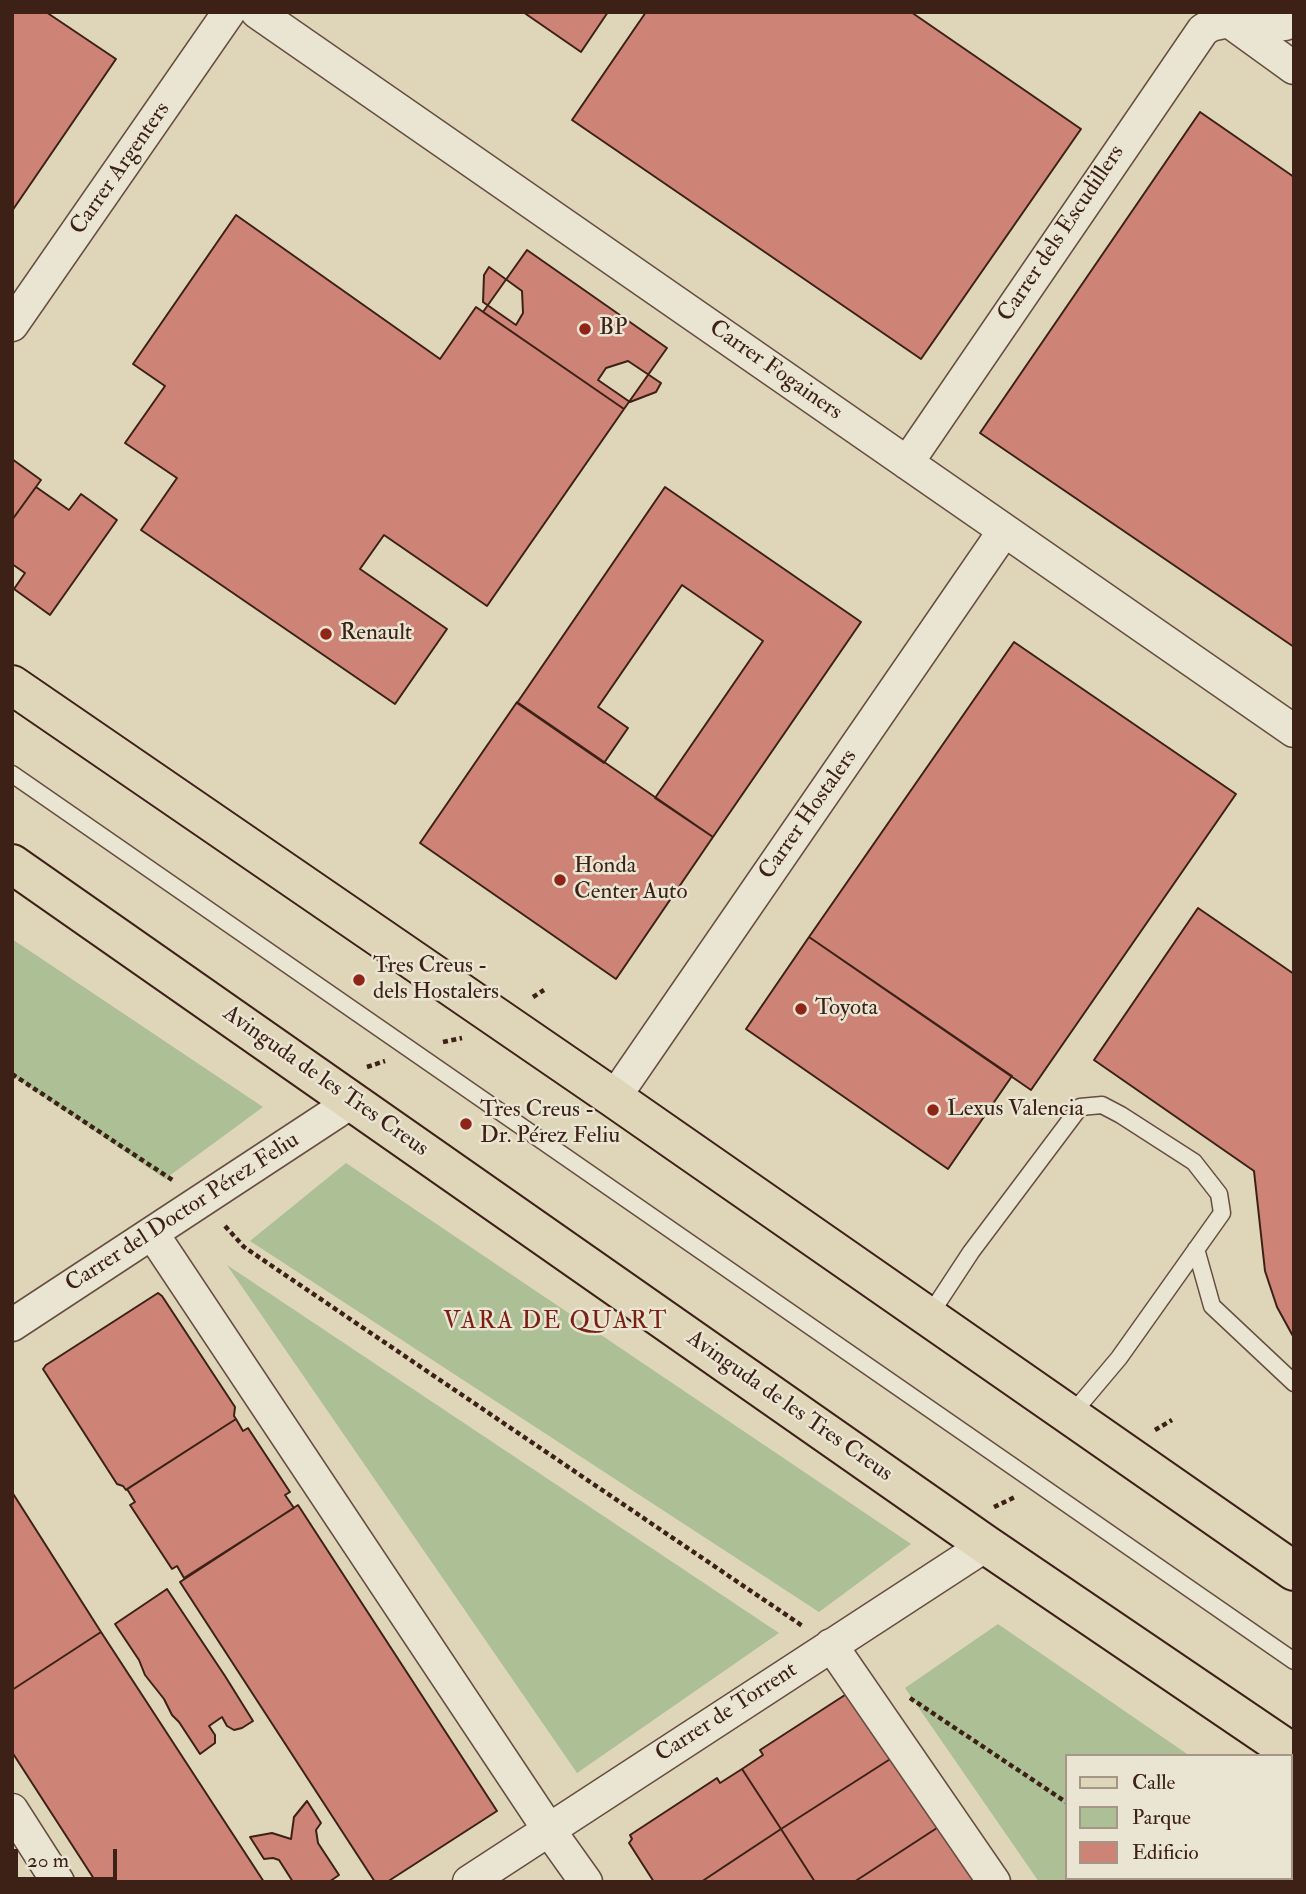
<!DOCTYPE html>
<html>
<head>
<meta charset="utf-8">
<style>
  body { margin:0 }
  #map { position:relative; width:1306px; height:1894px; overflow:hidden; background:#dfd6ba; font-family:"IM FELL Double Pica",serif }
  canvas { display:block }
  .frame { position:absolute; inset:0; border:14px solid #3d2117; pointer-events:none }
  .legend { position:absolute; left:1065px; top:1754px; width:228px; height:126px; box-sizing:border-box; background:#eae4d2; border:2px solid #a59687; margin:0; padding:9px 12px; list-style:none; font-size:21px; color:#3d2117 }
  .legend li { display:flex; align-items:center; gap:14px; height:35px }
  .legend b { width:35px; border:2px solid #a59687 }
  .scale { position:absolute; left:14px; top:1849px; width:103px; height:32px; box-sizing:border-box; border:4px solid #3d2117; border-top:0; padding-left:9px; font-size:21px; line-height:24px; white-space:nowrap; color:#3d2117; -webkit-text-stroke:5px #eae4d2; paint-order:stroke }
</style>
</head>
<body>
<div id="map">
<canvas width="1306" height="1894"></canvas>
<div class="frame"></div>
<ul class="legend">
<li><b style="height:9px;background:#dfd6ba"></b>Calle</li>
<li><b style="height:19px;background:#acbf95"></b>Parque</li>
<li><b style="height:19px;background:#cd8375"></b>Edificio</li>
</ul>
<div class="scale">20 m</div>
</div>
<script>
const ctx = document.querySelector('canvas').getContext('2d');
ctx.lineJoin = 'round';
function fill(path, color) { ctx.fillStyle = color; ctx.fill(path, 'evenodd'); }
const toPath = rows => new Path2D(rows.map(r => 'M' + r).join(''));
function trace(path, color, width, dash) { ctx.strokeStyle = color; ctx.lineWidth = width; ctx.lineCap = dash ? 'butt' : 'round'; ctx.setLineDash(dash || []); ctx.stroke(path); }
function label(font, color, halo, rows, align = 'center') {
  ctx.font = font + ' "IM FELL Double Pica",serif'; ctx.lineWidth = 5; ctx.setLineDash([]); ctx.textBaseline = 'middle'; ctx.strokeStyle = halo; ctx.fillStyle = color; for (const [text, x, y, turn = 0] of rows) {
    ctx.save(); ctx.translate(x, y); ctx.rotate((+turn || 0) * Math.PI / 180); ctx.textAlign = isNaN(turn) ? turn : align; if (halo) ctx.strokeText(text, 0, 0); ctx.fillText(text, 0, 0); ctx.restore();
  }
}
fill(toPath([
  [12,939,263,1107,165,1179,12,1075],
  [346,1163,911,1544,819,1612,250,1241],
  [227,1265,779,1633,577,1773],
  [998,1624,1190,1756,1066,1756,1066,1878,1290,1878,1290,1824,1294,1827,1294,1882,1039,1882,905,1688]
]), '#acbf95');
const building = toPath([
  [12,12,46,12,116,59,12,211,12,12],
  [523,12,608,12,581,52,523,12],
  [646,12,911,12,1081,129,921,359,572,120,646,12],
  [1200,112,1294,177,1294,647,980,433,1200,112],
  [236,215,440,359,476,307,624,409,487,606,384,535,360,569,447,629,395,704,141,530,177,478,125,443,165,386,133,364,236,215],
  [527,250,667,348,624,409,483,312,527,250],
  [489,267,522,291,523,313,516,325,483,302,484,275,489,267],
  [628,361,661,383,656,392,630,402,598,380,606,368,628,361],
  [12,459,41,480,12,520,12,459],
  [36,487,69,510,81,494,117,520,50,615,14,589,25,573,12,564,12,520,36,487],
  [665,487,861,622,713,837,655,798,763,641,682,585,598,707,628,728,604,763,517,703,665,487],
  [1014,642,1236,794,1031,1090,809,937,1014,642],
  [517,702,713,837,616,979,420,843,517,702],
  [1198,908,1294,974,1294,1338,1277,1307,1265,1271,1254,1171,1094,1060,1198,908],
  [809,937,1012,1076,948,1169,746,1029,809,937],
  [158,1293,162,1296,235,1407,234,1416,236,1419,126,1490,123,1486,117,1484,43,1369,46,1365,158,1293],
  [236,1419,243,1431,248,1428,290,1492,285,1495,294,1508,184,1578,177,1566,172,1569,130,1505,135,1502,127,1489,236,1419],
  [12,1492,101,1632,12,1690,12,1492],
  [298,1505,497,1811,387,1882,375,1882,180,1582,298,1505],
  [167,1589,225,1676,253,1721,242,1728,234,1730,227,1726,222,1717,209,1726,215,1735,215,1743,200,1754,179,1722,172,1715,164,1699,145,1675,139,1660,115,1624,167,1589],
  [101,1632,264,1882,96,1882,12,1752,12,1690,101,1632],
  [848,1693,895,1756,781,1829,742,1769,763,1755,760,1750,848,1693],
  [895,1756,940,1826,854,1882,815,1882,781,1829,895,1756],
  [742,1769,781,1829,701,1882,654,1882,629,1843,632,1839,630,1835,717,1778,720,1783,742,1769],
  [307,1801,321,1823,316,1830,318,1843,339,1875,329,1882,293,1882,279,1860,273,1858,264,1859,250,1837,272,1833,291,1839,294,1817,307,1801],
  [940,1826,976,1882,854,1882,940,1826],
  [781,1829,815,1882,701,1882,728,1864,781,1829]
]);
fill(building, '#cd8375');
trace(building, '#3d2117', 2);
const lane = toPath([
  [12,774,1294,1661],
  [1196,1249,1212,1306,1294,1383],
  [929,1316,971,1252,1080,1107,1102,1105,1121,1115,1194,1162,1219,1194,1222,1213,1119,1358,1071,1415]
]);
const street = toPath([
  [257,12,1294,731],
  [1232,22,1256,26,1285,24,1294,20],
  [12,325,229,12],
  [907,463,1203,30,1211,25,1229,21,1294,68],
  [614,1098,1004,531],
  [152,1233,549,1830,586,1882],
  [12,1325,353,1101],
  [831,1645,994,1882],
  [12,1810,58,1882],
  [469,1882,986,1545]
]);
const primary = toPath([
  [12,685,614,1098,1294,1571],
  [12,864,986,1545,1294,1754]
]);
trace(lane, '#664e40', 19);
trace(street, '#664e40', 35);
trace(primary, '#3d2117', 42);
trace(toPath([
  [533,997,544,990],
  [443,1042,462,1038],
  [367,1067,385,1061],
  [12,1074,174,1181],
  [225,1226,244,1247,804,1627],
  [1155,1430,1172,1420],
  [994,1507,1015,1497],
  [910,1698,1066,1802],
  [1179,1878,1185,1882]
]), '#3d2117', 4.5, [5, 3.5]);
trace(lane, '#eae4d2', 16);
trace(street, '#eae4d2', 32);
trace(primary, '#dfd6ba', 38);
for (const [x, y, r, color] of [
  [585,329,7,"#8f2418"],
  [326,634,7,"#8f2418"],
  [560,880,7,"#8f2418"],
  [359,980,7,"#8f2418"],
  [801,1009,7,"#8f2418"],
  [933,1110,7,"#8f2418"],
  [466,1124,7,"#8f2418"]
]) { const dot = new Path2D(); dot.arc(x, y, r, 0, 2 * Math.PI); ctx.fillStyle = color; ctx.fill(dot); trace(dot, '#eae4d2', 2.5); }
label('23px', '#3d2117', '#eae4d2', [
  ["Carrer Argenters",121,169,-55],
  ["Carrer dels Escudillers",1062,234,-56],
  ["Carrer Fogainers",775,371,35],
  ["Carrer Hostalers",809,815,-55],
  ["Avinguda de les Tres Creus",325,1082,35],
  ["Carrer del Doctor Pérez Feliu",183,1213,-33],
  ["Avinguda de les Tres Creus",789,1407,35],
  ["Carrer de Torrent",727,1713,-33]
]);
label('23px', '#3d2117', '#eae4d2', [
  ["BP",599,329],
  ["Renault",340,634],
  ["Honda",574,867],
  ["Center Auto",574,893],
  ["Tres Creus -",373,967],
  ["dels Hostalers",373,993],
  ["Toyota",815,1009],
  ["Lexus Valencia",947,1110],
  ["Tres Creus -",480,1111],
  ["Dr. Pérez Feliu",480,1137]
], 'left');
ctx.letterSpacing = '2px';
label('24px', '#7a1f14', '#eae4d2', [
  ["VARA DE QUART",556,1323]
]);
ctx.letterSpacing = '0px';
</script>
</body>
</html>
